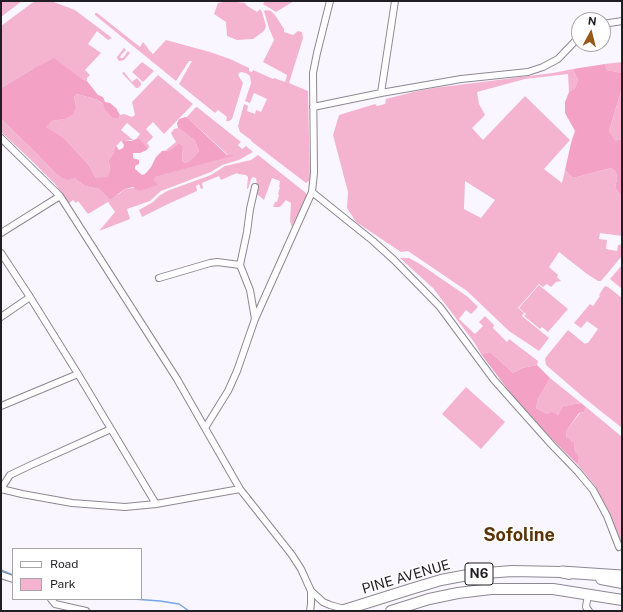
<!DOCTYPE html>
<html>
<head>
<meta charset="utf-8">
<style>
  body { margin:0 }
  #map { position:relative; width:623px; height:612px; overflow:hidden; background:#faf6ff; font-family:"Public Sans",sans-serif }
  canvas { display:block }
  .frame { position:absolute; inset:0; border:2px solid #211f24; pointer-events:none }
  .legend { position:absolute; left:12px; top:548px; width:130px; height:52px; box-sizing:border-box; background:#fff; border:1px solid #a6a5a7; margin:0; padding:5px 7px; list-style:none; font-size:12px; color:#211f24 }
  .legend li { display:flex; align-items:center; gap:8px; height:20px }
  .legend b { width:20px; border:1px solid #a6a5a7 }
  .north { position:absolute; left:571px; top:12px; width:40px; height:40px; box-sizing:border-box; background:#fff; border:1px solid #a6a5a7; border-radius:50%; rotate:7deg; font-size:11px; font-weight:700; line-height:16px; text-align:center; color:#211f24 }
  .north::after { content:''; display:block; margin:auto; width:14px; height:18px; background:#955a19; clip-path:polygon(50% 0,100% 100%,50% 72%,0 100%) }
</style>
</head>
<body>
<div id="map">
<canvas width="623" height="612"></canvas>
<div class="frame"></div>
<ul class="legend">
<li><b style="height:5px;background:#fff"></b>Road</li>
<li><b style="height:11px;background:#f4b4d0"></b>Park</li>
</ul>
<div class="north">N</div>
</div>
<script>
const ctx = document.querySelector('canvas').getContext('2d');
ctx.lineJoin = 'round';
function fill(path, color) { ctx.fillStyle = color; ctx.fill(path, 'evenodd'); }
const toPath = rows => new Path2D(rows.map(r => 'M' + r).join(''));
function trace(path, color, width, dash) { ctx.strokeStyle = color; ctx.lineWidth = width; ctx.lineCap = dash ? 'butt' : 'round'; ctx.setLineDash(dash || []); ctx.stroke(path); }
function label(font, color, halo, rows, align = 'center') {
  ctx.font = font + ' "Public Sans",sans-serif'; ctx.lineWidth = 3; ctx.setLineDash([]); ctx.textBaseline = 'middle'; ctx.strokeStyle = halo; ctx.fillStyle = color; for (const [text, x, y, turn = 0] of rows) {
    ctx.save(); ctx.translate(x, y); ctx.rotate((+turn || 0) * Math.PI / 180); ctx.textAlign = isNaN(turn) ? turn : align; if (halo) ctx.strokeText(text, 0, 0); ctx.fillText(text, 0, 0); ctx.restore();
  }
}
fill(toPath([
  [1,1,22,1,1,17],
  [37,1,51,1,75,10,112,38,108,40,97,31,88,44,101,53,85,70,90,75,87,78,87,81,82,79,33,69,1,88,2,78,1,77,1,26,32,3],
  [229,1,245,3,246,5,257,12,260,9,262,12,266,26,264,31,253,39,237,40,227,36,226,22,214,14,218,3],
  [265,1,294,1,276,12,263,4],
  [266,10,271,11,275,15,284,29,284,32,293,35,298,31,302,32,303,38,289,83,308,91,310,180,306,183,251,141,251,140,240,132,238,126,244,104,248,106,247,111,255,114,256,110,261,112,267,99,254,93,250,103,245,101,251,83,250,76,246,73,241,72,239,73,238,75,243,83,232,119,229,121,226,121,227,117,218,110,215,113,179,84,192,61,189,61,176,81,95,15,95,13,97,13,140,47,143,42,148,48,148,49,153,54,166,40,210,52,230,59,249,68,249,71,252,72,253,70,273,79,274,78,285,82,287,75,263,62,274,40,269,28,264,11],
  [124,48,126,50,121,55,120,58,123,58,128,51,130,53,124,60,120,61,119,61,117,58,117,57],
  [142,62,154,71,143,82,132,72],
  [622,62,622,73,607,70,605,64],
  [573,69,578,80,575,88,569,92,568,74,525,79,477,92,479,104,485,115,472,128,483,140,525,96,570,140,544,169,562,183,565,170,573,178,611,168,616,172,617,179,615,188,622,197,622,236,600,233,599,239,607,240,606,249,617,251,618,245,620,245,621,244,622,245,622,256,601,281,598,281,587,274,559,252,549,267,558,275,557,277,561,281,556,282,551,287,547,284,543,287,539,284,518,308,524,313,522,316,549,338,539,351,509,331,467,291,408,251,401,252,356,222,347,208,348,192,333,135,339,115,375,104,377,106,385,104,386,99,413,92,434,88,553,73],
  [465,181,495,200,481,218,464,209],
  [124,72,132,82,137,78,141,83,141,85,138,88,136,88,122,73],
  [158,75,193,104,164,134,153,122,146,129,153,137,147,143,150,147,148,148,139,138,136,139,140,134,127,123,121,130,133,140,123,140,122,142,121,141,116,146,115,146,114,152,108,162,110,165,109,173,107,178,96,178,88,164,64,138,45,127,52,121,65,119,76,107,74,97,77,94,98,100,119,118,120,115,124,114,132,117,135,115,132,102],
  [622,88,622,139,615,142,609,131],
  [197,107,241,142,238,145,242,149,246,146,253,152,239,160,222,165,211,172,161,191,150,201,127,209,130,219,99,231,115,212,108,202,88,214,78,201,76,203,73,200,68,204,56,185,29,158,1,132,1,119,36,153,56,174,74,178,85,186,99,189,108,198,119,194,125,189,157,185,154,180,154,177,232,156,228,155,188,118,186,118,195,108],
  [178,128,188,135,195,141,199,151,195,158,186,163,182,161,183,146,179,143,170,150,166,150,176,142,173,137,171,133,174,129],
  [258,155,306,193,306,200,292,227,290,221,291,203,286,200,280,207,273,207,275,202,277,202,279,195,278,194,280,187,279,187,280,181,272,178,264,200,257,194,257,185,256,178,253,177,251,179,248,189,247,189,248,177,246,175,238,174,237,173,221,180,219,176,202,183,203,188,201,189,199,184,196,186,197,191,168,204,142,217,139,210,153,202,159,196,167,191,211,175,225,166,251,160],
  [400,258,409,258,420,264,468,297,478,307,471,314,466,310,459,319,475,334,483,326,479,322,485,316,494,325,493,328,507,342,509,339,538,361,537,365,522,368,513,373,490,352,481,354,474,342,433,288],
  [622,265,622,289,610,279],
  [539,285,568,309,548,332,542,327,540,329,524,316,526,314,519,308],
  [606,286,608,287,622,298,622,428,583,397,546,365,545,359,546,357,568,330,585,344,586,343,588,343,598,329,587,321,581,328,574,323,590,304,593,306,600,296,599,295,604,287],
  [550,378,581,403,563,406,558,415,547,414,536,408,538,399],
  [466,387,505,422,481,449,442,414],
  [586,407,622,437,622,542,618,541,610,514,595,486,578,465,579,457,575,453,574,443,566,436,567,430,580,413,584,412]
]), '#f4b4d0');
fill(toPath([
  [54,58,82,79,87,81,98,95,103,97,105,102,110,103,116,108,120,115,119,118,113,118,105,110,103,104,98,100,77,94,74,97,76,107,73,114,65,119,52,121,46,127,64,138,88,164,96,178,107,177,109,173,110,165,108,162,114,152,115,146,116,146,119,150,123,148,124,145,122,142,123,140,131,141,139,138,148,148,147,150,140,153,133,153,133,158,139,160,139,164,135,166,135,169,142,175,145,174,151,167,156,157,162,151,170,150,179,143,183,146,182,161,186,163,194,158,199,151,195,141,188,135,178,128,177,123,179,119,185,117,188,118,227,155,232,155,233,156,155,177,154,180,158,185,139,191,133,187,125,189,111,199,108,198,99,189,85,186,74,178,67,180,56,174,36,153,1,119,1,88,33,69],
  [605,64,607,70,622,73,622,88,609,131,615,141,622,139,622,197,615,188,617,179,616,172,611,168,573,178,565,170,571,143,575,131,565,113,565,102,569,92,575,88,578,80,573,69],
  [490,352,513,373,522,368,537,365,550,378,538,399,536,408,547,414,552,412,558,415,563,406,581,403,586,407,584,412,579,413,567,430,566,436,574,443,575,452,579,457,578,465,524,411,481,354]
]), '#f3a2c6');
trace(toPath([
  [1,570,13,575],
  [133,599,160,601,179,604,189,611]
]), '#76a5e5', 1.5);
const street = toPath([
  [603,24,622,21],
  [381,93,395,1],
  [313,107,381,93,461,79,528,72,543,67,558,59,579,37],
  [1,138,60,196,177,379,205,428],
  [312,192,373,241,394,260,440,307,494,380,551,444,578,472,593,490,607,516,619,547],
  [1,233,60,196],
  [1,253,30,297,78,374,156,504],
  [240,265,247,232,250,209,255,187],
  [159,278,210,263,217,262,240,265,250,290,255,319],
  [1,317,30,297],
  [1,406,78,374],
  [1,489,22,494,72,503,125,507,156,504,240,489],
  [1,489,10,475,31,465,111,429],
  [1,575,13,579],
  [311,591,323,602,330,605,344,609],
  [588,594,586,607,589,611],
  [51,599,55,604,86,611],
  [310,611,311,604,311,591,301,569,292,555,240,489,205,428,228,391,237,371,255,319,312,192,314,173,313,73,317,53,330,1]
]);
const primary = toPath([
  [601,579,622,583],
  [341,611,411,589,441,580,473,574,512,571,562,572,569,574],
  [391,611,429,599,458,593,491,589,553,589,622,600]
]);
const highway = toPath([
  [562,572,622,576]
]);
trace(street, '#8d8894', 8);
trace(primary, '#8d8894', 12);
trace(highway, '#8d8894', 13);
trace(street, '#fff', 6);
trace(primary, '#fff', 10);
trace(highway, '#fff', 11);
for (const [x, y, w] of [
  [479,574,28]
]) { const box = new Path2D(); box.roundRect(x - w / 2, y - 11, w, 22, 3); ctx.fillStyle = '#fff'; ctx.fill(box); trace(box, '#211f24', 1); }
label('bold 13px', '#211f24', null, [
  ["N6",479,574]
]);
label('14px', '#211f24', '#fff', [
  ["PINE AVENUE",406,577,-16]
]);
label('bold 18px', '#5b3304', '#fff', [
  ["Sofoline",519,535]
]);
</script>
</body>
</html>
